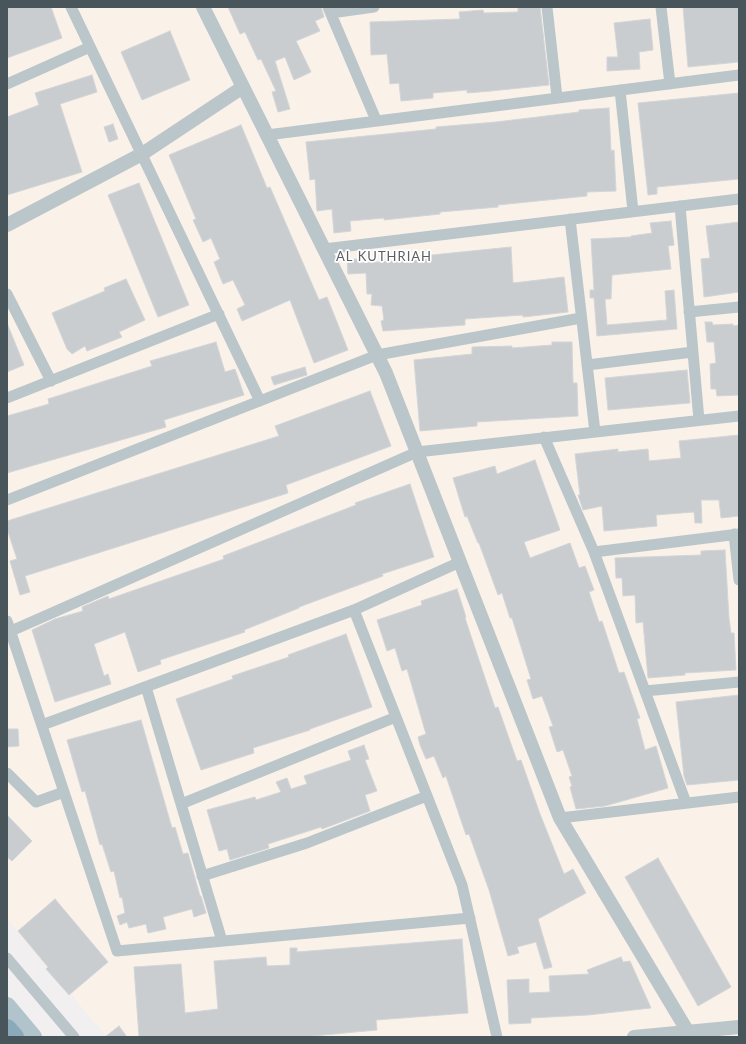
<!DOCTYPE html>
<html>
<head>
<meta charset="utf-8">
<style>
  body { margin:0 }
  #map { position:relative; width:746px; height:1044px; overflow:hidden; background:#f1efef; font-family:Lato,sans-serif }
  canvas { display:block }
  .frame { position:absolute; inset:0; border:8px solid #48555a; pointer-events:none }
</style>
</head>
<body>
<div id="map">
<canvas width="746" height="1044"></canvas>
<div class="frame"></div>
</div>
<script>
const ctx = document.querySelector('canvas').getContext('2d');
ctx.lineJoin = 'round';
function fill(path, color) { ctx.fillStyle = color; ctx.fill(path, 'evenodd'); }
const toPath = rows => new Path2D(rows.map(r => 'M' + r).join(''));
function trace(path, color, width, dash) { ctx.strokeStyle = color; ctx.lineWidth = width; ctx.lineCap = dash ? 'butt' : 'round'; ctx.setLineDash(dash || []); ctx.stroke(path); }
function label(font, color, halo, rows, align = 'center') {
  ctx.font = font + ' Lato,sans-serif'; ctx.lineWidth = 3.5; ctx.setLineDash([]); ctx.textBaseline = 'middle'; ctx.strokeStyle = halo; ctx.fillStyle = color; for (const [text, x, y, turn = 0] of rows) {
    ctx.save(); ctx.translate(x, y); ctx.rotate((+turn || 0) * Math.PI / 180); ctx.textAlign = isNaN(turn) ? turn : align; if (halo) ctx.strokeText(text, 0, 0); ctx.fillText(text, 0, 0); ctx.restore();
  }
}
fill(toPath([
  [7,7,739,7,739,1037,107,1037,7,919]
]), '#faf2e9');
const building = toPath([
  [7,7,51,7,62,38,7,58,7,7],
  [228,7,321,7,324,17,315,21,320,31,296,41,311,72,294,80,285,57,275,61,290,109,278,112,272,92,276,91,261,59,258,60,245,32,240,34,228,7],
  [518,7,540,7,549,85,491,91,467,93,467,90,433,93,433,98,401,101,399,83,390,84,387,54,371,55,370,22,460,19,459,12,483,10,484,13,518,12,518,7],
  [683,7,739,7,739,62,688,67,683,7],
  [650,19,653,50,639,52,640,69,607,71,607,57,618,57,614,23,650,19],
  [170,31,190,80,142,100,121,52,170,31],
  [92,75,97,92,60,104,82,172,7,195,7,117,39,105,35,93,92,75],
  [739,93,739,179,657,187,657,194,648,195,638,103,739,93],
  [609,108,611,151,614,150,616,191,587,192,587,196,498,205,498,207,440,212,440,214,384,220,384,218,350,221,351,231,334,233,332,209,317,211,315,179,310,180,306,142,436,129,436,127,496,122,579,112,579,110,609,108],
  [113,124,118,139,109,142,104,127,113,124],
  [241,125,267,188,270,187,319,300,327,297,348,350,314,363,290,300,242,321,237,309,245,305,233,280,223,284,214,262,220,259,211,238,203,242,193,220,196,219,169,155,241,125],
  [139,183,189,305,158,317,108,195,139,183],
  [671,221,674,245,668,246,671,269,612,275,611,299,605,299,607,325,667,320,665,291,674,290,677,329,597,336,594,298,590,298,590,290,594,290,591,239,631,237,631,236,652,233,650,223,671,221],
  [739,222,739,292,704,297,701,259,710,258,706,226,739,222],
  [511,247,513,283,564,277,568,312,523,317,523,315,465,319,465,325,383,331,381,321,384,320,382,306,371,305,372,294,367,294,366,273,348,274,347,259,359,259,359,263,413,260,412,257,511,247],
  [126,279,145,320,119,332,122,337,87,351,85,346,72,354,67,349,52,313,105,291,104,288,126,279],
  [705,322,712,322,713,325,733,324,733,326,739,325,739,395,717,396,716,389,711,389,710,364,716,363,714,342,707,342,705,322],
  [7,323,24,365,7,372,7,323],
  [216,342,225,372,235,369,244,395,164,420,166,427,7,473,7,416,49,404,48,399,152,366,150,361,216,342],
  [552,342,572,342,573,383,577,383,578,416,477,422,477,426,420,431,414,360,472,354,472,347,512,346,512,348,552,345,552,342],
  [305,367,307,375,274,385,271,377,305,367],
  [687,370,690,403,608,410,605,378,687,370],
  [370,391,391,446,286,485,288,493,25,576,30,592,20,595,10,561,17,559,7,529,7,521,279,436,275,426,370,391],
  [739,435,739,516,721,518,719,500,701,500,702,523,695,523,694,512,656,515,657,526,604,531,602,506,583,510,578,495,580,495,575,454,618,449,618,452,648,449,649,461,681,458,679,441,739,435],
  [535,460,560,530,524,542,530,558,570,543,579,568,585,566,594,590,589,592,599,622,602,621,619,673,624,672,640,718,637,719,645,750,656,746,668,788,605,806,576,809,570,787,572,786,569,777,572,776,563,750,557,752,549,727,553,726,542,696,533,699,527,680,531,679,512,618,510,618,502,593,498,595,479,543,478,543,467,516,465,517,453,478,495,466,497,474,535,460],
  [410,484,434,557,382,574,383,576,299,607,299,608,244,630,245,632,160,660,161,664,138,672,125,632,94,644,104,676,108,674,111,684,55,702,32,630,55,619,83,611,82,607,108,596,109,599,224,559,223,556,356,505,355,503,410,484],
  [725,550,729,618,731,633,734,633,736,670,685,673,685,675,648,678,643,622,636,623,635,595,623,596,622,578,616,578,615,558,701,555,701,551,725,550],
  [457,589,466,617,465,618,495,708,498,707,517,761,521,760,540,814,564,874,573,869,586,893,538,919,552,967,544,969,536,942,517,947,519,953,508,956,489,890,469,834,466,835,446,776,443,778,434,756,426,759,420,745,418,737,426,734,407,669,402,671,395,648,387,651,377,620,422,605,421,601,457,589],
  [346,634,372,707,310,729,310,730,253,748,254,753,201,770,176,699,233,679,232,676,289,657,288,655,346,634],
  [739,695,739,780,687,785,684,776,676,702,739,695],
  [141,720,172,828,175,827,183,854,188,853,200,896,201,896,206,913,194,917,192,909,163,917,166,929,148,933,146,924,129,928,127,922,120,925,117,916,125,913,122,897,120,898,114,871,111,872,102,844,100,845,85,791,82,792,67,740,141,720],
  [7,729,18,729,19,746,7,747,7,729],
  [364,745,369,759,365,760,377,791,365,795,370,811,322,829,321,827,268,844,269,848,230,860,227,849,219,851,207,810,255,797,256,800,281,792,276,782,287,778,291,789,307,784,304,776,351,760,348,751,364,745],
  [7,815,32,841,12,861,7,857,7,815],
  [658,858,731,987,698,1006,625,877,658,858],
  [55,899,108,962,69,995,46,969,48,967,18,931,55,899],
  [462,939,468,1013,376,1020,377,1030,302,1037,139,1037,134,967,181,964,185,1013,218,1009,214,961,266,957,267,966,290,965,290,948,297,948,297,952,462,939],
  [621,957,623,962,630,961,651,1008,588,1015,531,1018,531,1023,509,1024,507,980,529,979,529,993,550,992,549,976,589,974,587,970,621,957],
  [119,1026,127,1037,105,1037,119,1026]
]);
fill(building, '#c9cdd0');
trace(building, '#d3d6d9', 1);
const motorway = toPath([
  [7,1029,14,1037]
]);
trace(motorway, '#7695a5', 22);
trace(toPath([
  [71,7,260,401],
  [328,7,376,120],
  [547,7,557,97],
  [661,7,670,84],
  [331,13,374,7],
  [7,84,90,47],
  [620,90,633,211],
  [267,135,739,75],
  [680,206,699,420],
  [570,219,595,432],
  [324,249,739,199],
  [7,294,51,381],
  [689,312,739,307],
  [587,365,693,352],
  [7,398,219,314],
  [544,437,594,552,686,803],
  [7,500,377,355,581,318],
  [734,534,739,580],
  [594,552,739,534],
  [354,610,462,885,497,1037],
  [7,621,117,951,470,918],
  [11,631,417,452,739,416],
  [146,687,222,941],
  [645,691,739,682],
  [42,725,354,610,460,562],
  [7,773,36,802,64,792],
  [181,804,396,717],
  [560,818,739,797],
  [202,876,307,843,427,796],
  [7,958,74,1037]
]), '#bbc6ca', 11);
trace(toPath([
  [203,7,386,373,560,818,691,1037],
  [7,225,142,154,243,87],
  [634,1037,739,1027]
]), '#bbc6ca', 14);
trace(toPath([
  [7,1006,33,1037]
]), '#b1c3cb', 18);
trace(motorway, '#8baab9', 20);
ctx.letterSpacing = '1px';
label('13px', '#5c6063', '#fff', [
  ["AL KUTHRIAH",384,257]
]);
ctx.letterSpacing = '0px';
</script>
</body>
</html>
